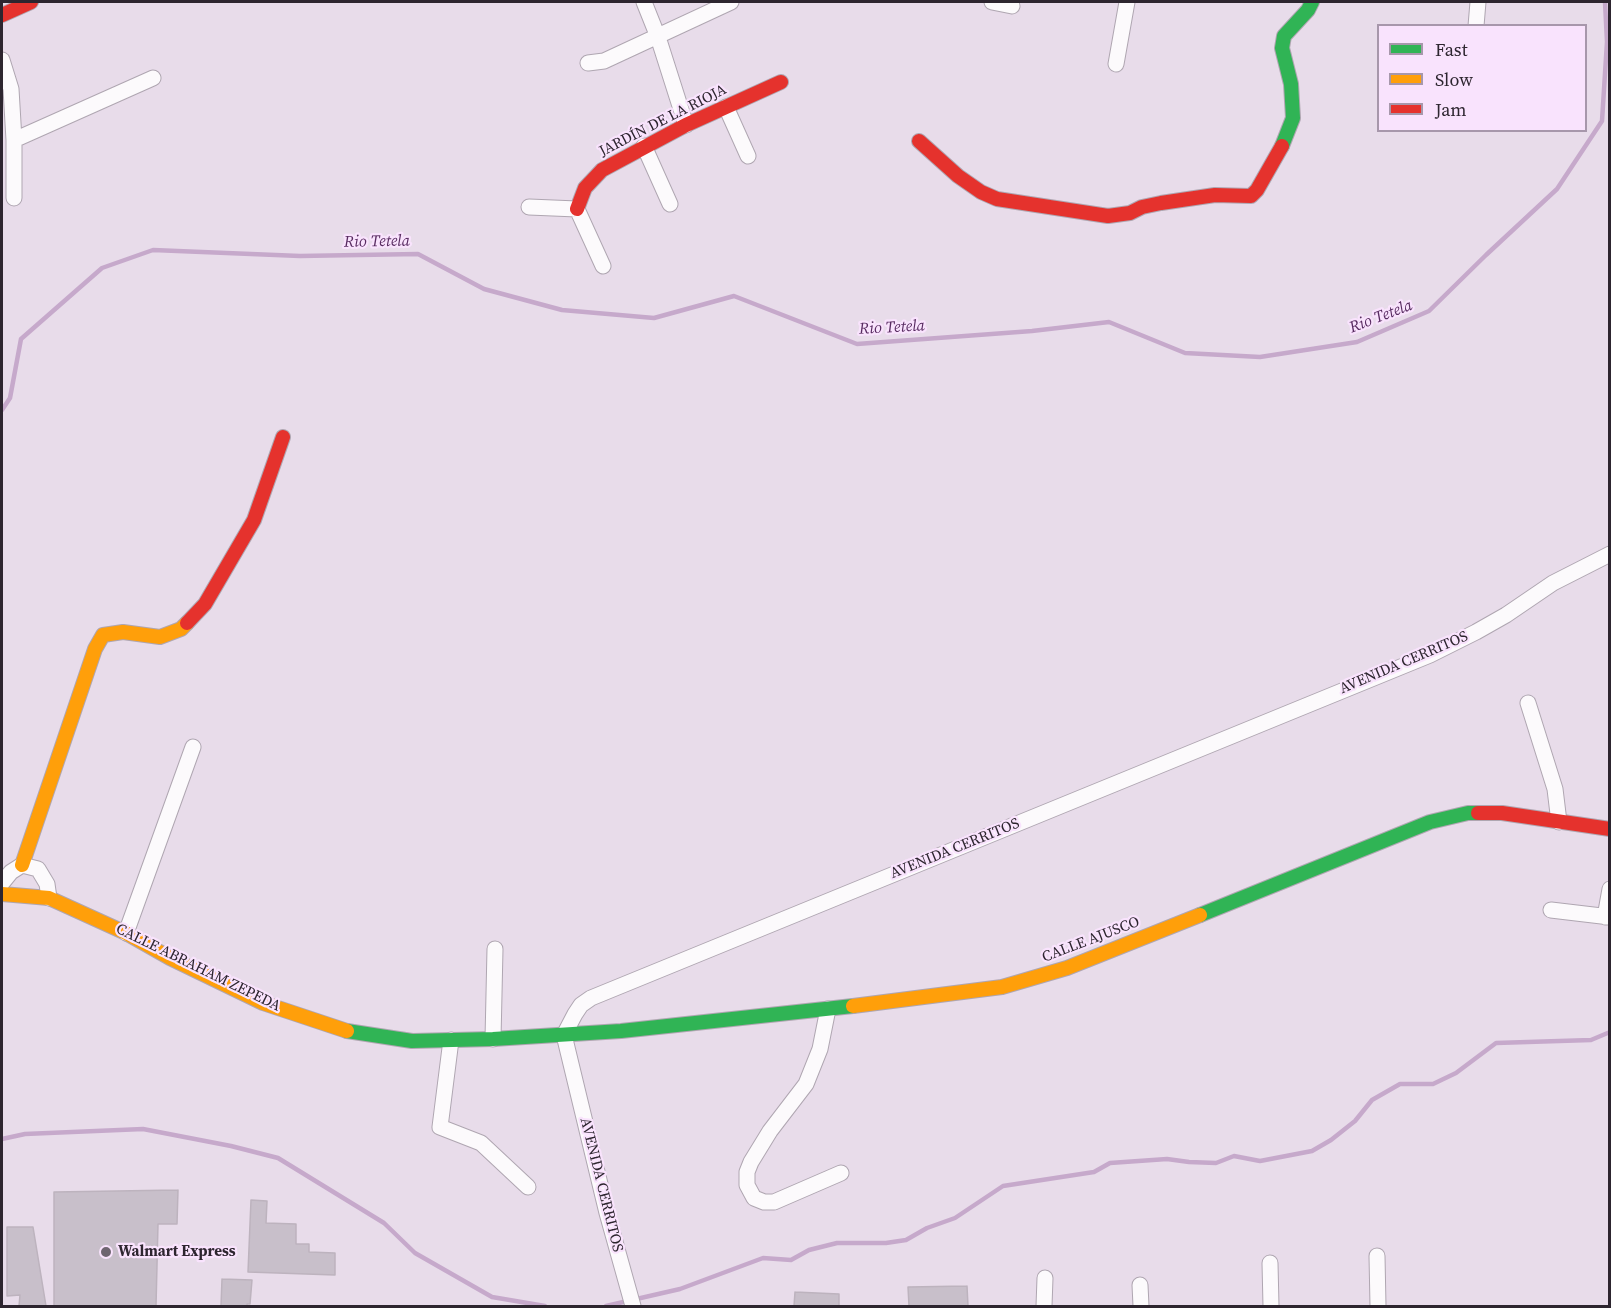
<!DOCTYPE html>
<html>
<head>
<meta charset="utf-8">
<style>
  body { margin:0 }
  #map { position:relative; width:1611px; height:1308px; overflow:hidden; background:#e8dcea; font-family:"Source Serif 4",serif }
  canvas { display:block }
  .frame { position:absolute; inset:0; border:3px solid #2d252f; pointer-events:none }
  .legend { position:absolute; left:1377px; top:24px; width:210px; height:108px; box-sizing:border-box; background:#f9e3fd; border:2px solid #a797ab; margin:0; padding:8px 10px; list-style:none; font-size:18px; color:#2d252f }
  .legend li { display:flex; align-items:center; gap:12px; height:30px }
  .legend b { width:30px; border:2px solid #a797ab }
</style>
</head>
<body>
<div id="map">
<canvas width="1611" height="1308"></canvas>
<div class="frame"></div>
<ul class="legend">
<li><b style="height:8px;background:#30b455"></b>Fast</li>
<li><b style="height:8px;background:#ff9f0a"></b>Slow</li>
<li><b style="height:8px;background:#e5322d"></b>Jam</li>
</ul>
</div>
<script>
const ctx = document.querySelector('canvas').getContext('2d');
ctx.lineJoin = 'round';
const toPath = rows => new Path2D(rows.map(r => 'M' + r).join(''));
function trace(path, color, width, dash) { ctx.strokeStyle = color; ctx.lineWidth = width; ctx.lineCap = dash ? 'butt' : 'round'; ctx.setLineDash(dash || []); ctx.stroke(path); }
function fill(path, color) { ctx.fillStyle = color; ctx.fill(path, 'evenodd'); }
function label(font, color, halo, rows, align = 'center') {
  ctx.font = font + ' "Source Serif 4",serif'; ctx.lineWidth = 4.5; ctx.setLineDash([]); ctx.textBaseline = 'middle'; ctx.strokeStyle = halo; ctx.fillStyle = color; for (const [text, x, y, turn = 0] of rows) {
    ctx.save(); ctx.translate(x, y); ctx.rotate((+turn || 0) * Math.PI / 180); ctx.textAlign = isNaN(turn) ? turn : align; if (halo) ctx.strokeText(text, 0, 0); ctx.fillText(text, 0, 0); ctx.restore();
  }
}
trace(toPath([
  [2,410,10,398,21,339,102,268,153,250,300,256,418,254,484,289,562,310,654,318,734,296,857,344,1032,331,1109,322,1185,353,1260,357,1357,342,1429,311,1486,255,1557,189,1602,121,1607,42,1605,2],
  [2,1139,25,1134,143,1129,231,1146,278,1158,384,1223,415,1253,492,1297,545,1306],
  [606,1306,680,1289,763,1258,791,1260,809,1250,837,1243,886,1243,906,1240,927,1228,955,1218,1003,1186,1094,1172,1110,1163,1167,1159,1189,1162,1216,1163,1234,1156,1260,1161,1312,1151,1331,1140,1355,1121,1372,1100,1400,1084,1433,1084,1456,1073,1496,1043,1591,1040,1610,1032]
]), '#c6a9cb', 4.5);
const building = toPath([
  [178,1190,177,1224,158,1224,156,1306,54,1306,54,1192,178,1190],
  [251,1200,267,1201,266,1223,296,1224,296,1244,309,1244,309,1252,335,1253,335,1275,248,1272,251,1200],
  [7,1227,33,1227,46,1306,19,1306,20,1295,7,1296,7,1227],
  [222,1279,252,1280,250,1304,247,1304,247,1306,221,1306,222,1279],
  [967,1286,968,1306,909,1306,908,1287,967,1286],
  [795,1292,839,1294,839,1306,794,1306,795,1292]
]);
fill(building, '#c8bfca');
trace(building, '#bdb3be', 1.5);
const street = toPath([
  [644,2,658,37,686,125],
  [992,2,1012,6],
  [1476,26,1478,2],
  [2,60,11,89,14,140,14,198],
  [588,63,604,61,731,2],
  [1116,64,1127,2],
  [726,107,748,156],
  [14,140,153,78],
  [644,146,670,204],
  [529,207,577,209,603,266],
  [1528,703,1555,789,1559,822],
  [2,883,11,872,22,865,38,869,47,884,49,898],
  [1551,910,1610,917],
  [1605,917,1610,889],
  [126,933,193,747],
  [828,1009,820,1049,806,1084,770,1131,751,1162,747,1172,747,1185,754,1198,764,1202,774,1202,841,1173],
  [493,1039,495,949],
  [451,1040,440,1127,481,1143,528,1187],
  [1377,1256,1378,1306],
  [1270,1263,1271,1306],
  [1140,1285,1141,1306],
  [633,1306,607,1213,564,1035,575,1014,581,1005,591,998,1430,655,1476,632,1506,615,1553,583,1610,554],
  [1044,1306,1045,1278]
]);
const fast = toPath([
  [1282,146,1293,118,1291,84,1282,48,1284,36,1308,10,1312,2],
  [1200,915,1430,822,1468,813,1478,813],
  [347,1031,412,1041,493,1039,621,1031,853,1006]
]);
const slow = toPath([
  [22,865,95,649,103,635,123,632,160,637,181,629,187,623],
  [2,894,49,898,126,933,170,958,263,1003,347,1031],
  [853,1006,1002,987,1067,968,1200,915]
]);
const jam = toPath([
  [2,15,31,2],
  [919,141,958,176,981,192,997,199,1108,216,1130,213,1142,207,1161,203,1215,195,1251,196,1257,190,1282,146],
  [577,209,585,188,602,170,686,125,781,82],
  [187,623,205,604,254,520,283,437],
  [1478,813,1502,813,1610,829]
]);
trace(street, '#afa6b1', 17);
trace(fast, '#afa6b1', 16);
trace(slow, '#afa6b1', 16);
trace(jam, '#afa6b1', 16);
trace(street, '#fcfafc', 15);
trace(fast, '#30b455', 14);
trace(slow, '#ff9f0a', 14);
trace(jam, '#e5322d', 14);
for (const [x, y, r, color] of [
  [106,1252,6,"#6e6570"]
]) { const dot = new Path2D(); dot.arc(x, y, r, 0, 2 * Math.PI); ctx.fillStyle = color; ctx.fill(dot); trace(dot, '#f9e3fd', 2); }
label('15px', '#2d252f', '#f9e3fd', [
  ["JARDÍN DE LA RIOJA",663,121,-27],
  ["AVENIDA CERRITOS",1404,663,-23],
  ["AVENIDA CERRITOS",955,849,-22],
  ["CALLE AJUSCO",1091,940,-21],
  ["CALLE ABRAHAM ZEPEDA",198,968,26],
  ["AVENIDA CERRITOS",601,1185,76]
]);
label('bold 15px', '#2d252f', '#f9e3fd', [
  ["Walmart Express",118,1252]
], 'left');
label('italic 16px', '#582b61', '#f9e3fd', [
  ["Rio Tetela",377,242,-1],
  ["Rio Tetela",1381,317,-21],
  ["Rio Tetela",892,328,-3]
]);
</script>
</body>
</html>
